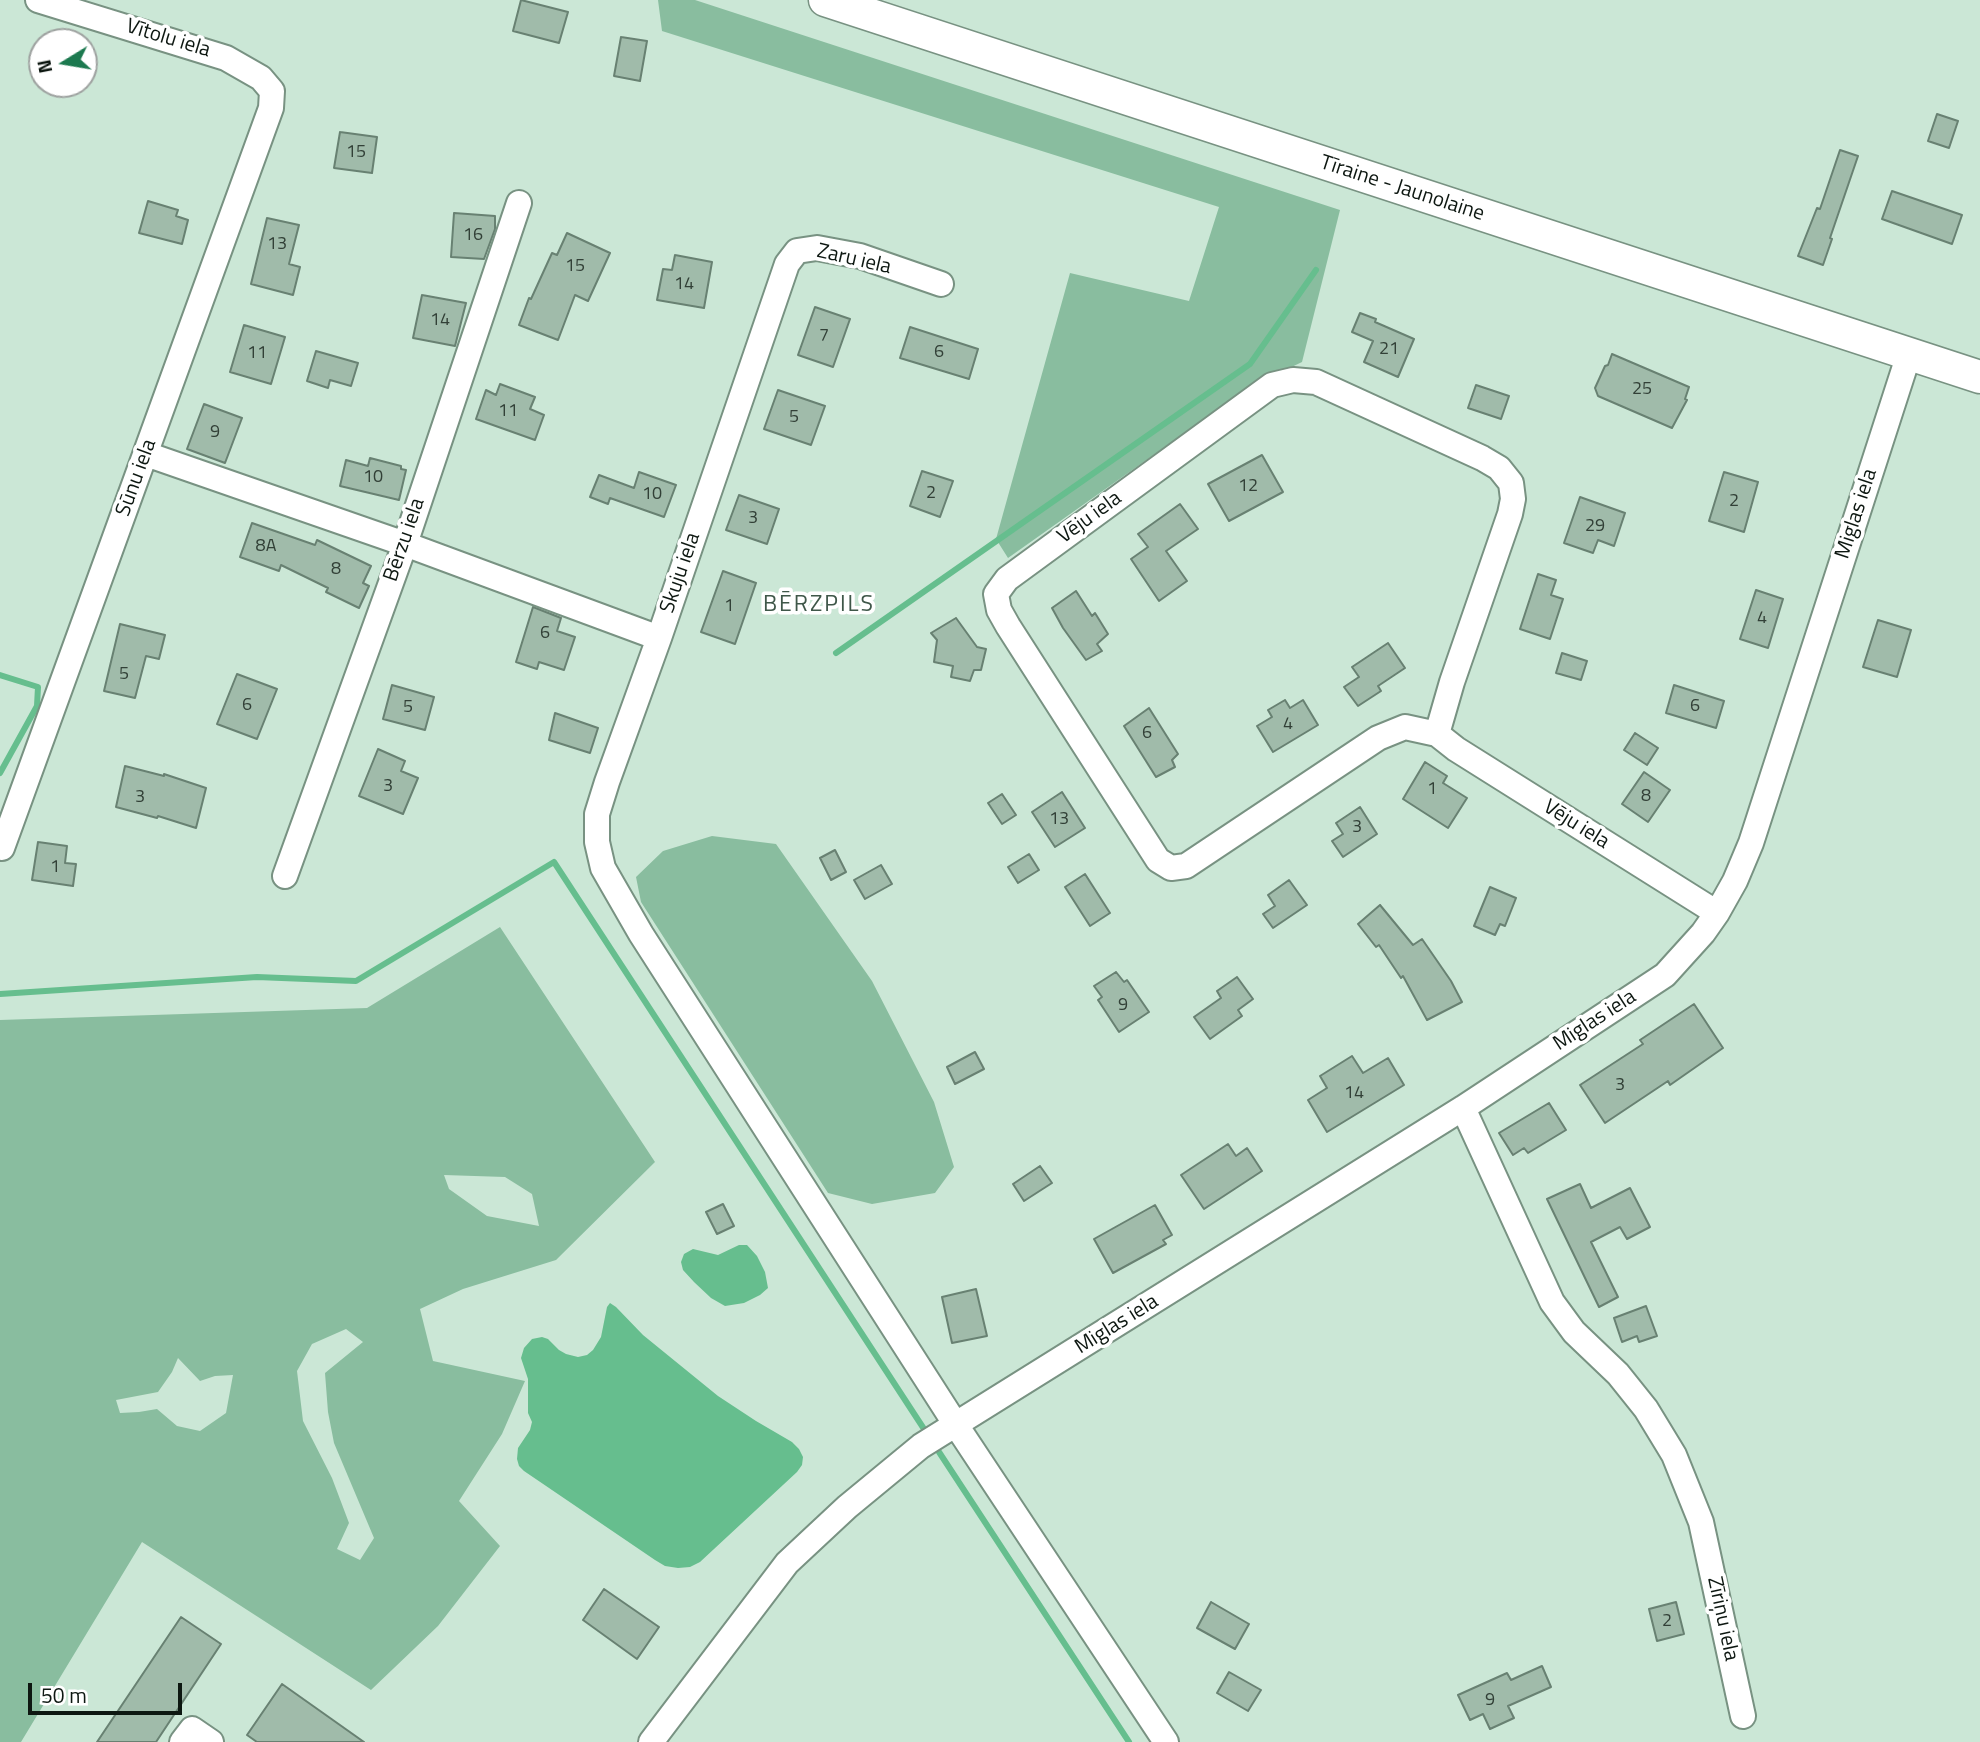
<!DOCTYPE html>
<html>
<head>
<meta charset="utf-8">
<style>
  body { margin:0 }
  #map { position:relative; width:1980px; height:1742px; overflow:hidden; background:#cbe7d6; font-family:"Titillium Web",sans-serif }
  canvas { display:block }
  .north { position:absolute; left:28px; top:28px; width:70px; height:70px; box-sizing:border-box; background:#fff; border:2px solid #9ea2a0; border-radius:50%; rotate:259deg; font-size:19px; font-weight:700; line-height:28px; text-align:center; color:#0d1711 }
  .north::after { content:''; display:block; margin:auto; width:24px; height:32px; background:#1c794f; clip-path:polygon(50% 0,100% 100%,50% 72%,0 100%) }
  .scale { position:absolute; left:28px; top:1683px; width:154px; height:32px; box-sizing:border-box; border:4px solid #0d1711; border-top:0; padding-left:9px; font-size:21px; line-height:24px; white-space:nowrap; color:#0d1711; -webkit-text-stroke:5px #fff; paint-order:stroke }
</style>
</head>
<body>
<div id="map">
<canvas width="1980" height="1742"></canvas>
<div class="north">N</div>
<div class="scale">50 m</div>
</div>
<script>
const ctx = document.querySelector('canvas').getContext('2d');
ctx.lineJoin = 'round';
function fill(path, color) { ctx.fillStyle = color; ctx.fill(path, 'evenodd'); }
const toPath = rows => new Path2D(rows.map(r => 'M' + r).join(''));
function trace(path, color, width, dash) { ctx.strokeStyle = color; ctx.lineWidth = width; ctx.lineCap = dash ? 'butt' : 'round'; ctx.setLineDash(dash || []); ctx.stroke(path); }
function label(font, color, halo, rows, align = 'center') {
  ctx.font = font + ' "Titillium Web",sans-serif'; ctx.lineWidth = 7; ctx.setLineDash([]); ctx.textBaseline = 'middle'; ctx.strokeStyle = halo; ctx.fillStyle = color; for (const [text, x, y, turn = 0] of rows) {
    ctx.save(); ctx.translate(x, y); ctx.rotate((+turn || 0) * Math.PI / 180); ctx.textAlign = isNaN(turn) ? turn : align; if (halo) ctx.strokeText(text, 0, 0); ctx.fillText(text, 0, 0); ctx.restore();
  }
}
fill(toPath([
  [658,0,695,0,1340,210,1302,362,1248,388,1008,558,996,539,1070,273,1189,301,1219,207,662,31],
  [712,836,776,844,872,981,934,1102,954,1167,935,1193,872,1204,828,1193,641,902,636,877,663,851],
  [500,927,655,1162,556,1260,463,1289,420,1309,433,1361,525,1381,502,1434,459,1501,500,1546,438,1626,371,1690,142,1542,21,1742,0,1742,0,1020,367,1008],
  [444,1175,505,1177,532,1194,539,1226,487,1216,449,1189],
  [346,1329,363,1342,325,1373,328,1412,334,1443,374,1538,360,1560,337,1549,349,1523,332,1478,303,1421,297,1371,312,1344],
  [178,1358,200,1381,215,1376,233,1375,226,1413,200,1431,177,1426,157,1409,139,1412,120,1413,116,1400,158,1392,172,1372]
]), '#89bd9f');
fill(toPath([
  [739,1245,747,1245,757,1256,765,1272,768,1288,760,1295,744,1303,725,1306,711,1298,694,1282,683,1270,681,1262,684,1254,693,1249,718,1255],
  [610,1303,616,1307,643,1335,718,1396,756,1421,792,1442,799,1449,803,1457,802,1465,797,1472,700,1562,690,1567,678,1568,665,1566,655,1560,524,1471,519,1466,517,1459,518,1448,530,1430,532,1422,528,1413,528,1379,521,1358,524,1348,532,1339,542,1337,548,1339,559,1350,566,1354,578,1357,587,1355,593,1350,601,1337,607,1307]
]), '#66be8e');
trace(toPath([
  [836,653,1250,364,1316,270],
  [0,675,38,687,37,706,0,773],
  [0,994,257,977,356,981,554,862,924,1429],
  [939,1452,1129,1742]
]), '#66be8e', 6);
const building = toPath([
  [521,0,568,12,559,43,513,31,521,0],
  [621,37,647,41,640,81,614,76,621,37],
  [1937,114,1958,121,1949,148,1928,141,1937,114],
  [340,132,377,137,372,173,334,168,340,132],
  [1840,150,1858,156,1830,238,1832,239,1823,265,1798,256,1817,208,1820,209,1840,150],
  [1892,191,1962,215,1952,244,1882,219,1892,191],
  [148,201,178,210,176,216,188,220,182,244,139,233,148,201],
  [454,213,495,216,495,229,484,259,451,257,454,213],
  [267,218,299,225,289,264,300,267,293,295,251,284,267,218],
  [567,233,610,253,588,301,575,295,558,340,519,325,529,298,531,299,552,253,557,255,567,233],
  [675,255,712,262,704,308,657,300,663,269,672,270,675,255],
  [422,295,466,303,455,346,413,338,422,295],
  [815,307,850,319,833,367,798,355,815,307],
  [1360,313,1376,319,1375,322,1414,339,1398,377,1364,362,1373,341,1352,332,1360,313],
  [244,325,285,337,271,384,230,372,244,325],
  [910,327,978,349,969,379,900,358,910,327],
  [316,351,358,363,351,386,330,380,328,388,307,381,316,351],
  [1612,354,1689,387,1685,399,1687,400,1672,428,1598,396,1595,388,1605,366,1608,365,1612,354],
  [500,384,535,397,530,409,544,415,535,440,476,419,486,390,496,395,500,384],
  [1476,385,1509,396,1501,419,1468,408,1476,385],
  [778,390,825,406,811,445,764,429,778,390],
  [204,404,242,418,225,463,187,449,204,404],
  [1262,455,1283,492,1229,521,1208,484,1262,455],
  [370,458,401,466,401,469,406,470,399,500,340,486,346,460,368,466,370,458],
  [922,471,953,481,940,517,910,506,922,471],
  [639,472,676,485,664,517,610,498,608,504,590,497,599,475,634,488,639,472],
  [1724,472,1758,482,1744,532,1709,521,1724,472],
  [739,495,779,509,767,544,726,530,739,495],
  [1580,497,1625,513,1614,546,1598,540,1593,553,1564,543,1580,497],
  [1180,504,1198,529,1166,551,1187,581,1159,601,1131,559,1148,547,1138,534,1180,504],
  [252,523,315,545,317,540,371,566,363,583,369,586,359,608,326,592,328,588,281,565,279,571,240,557,252,523],
  [723,571,756,583,735,644,701,632,723,571],
  [1538,574,1556,580,1551,595,1563,599,1550,639,1520,629,1538,574],
  [1756,590,1783,599,1768,648,1740,639,1756,590],
  [1076,591,1092,616,1095,613,1108,634,1097,644,1102,651,1086,660,1063,628,1052,608,1076,591],
  [533,607,561,618,557,631,575,637,564,670,539,662,537,669,516,662,533,607],
  [956,618,977,647,986,649,981,670,974,670,970,681,951,677,953,666,934,662,937,640,931,633,956,618],
  [1878,620,1911,630,1897,677,1863,667,1878,620],
  [120,624,165,635,159,659,146,656,135,698,104,691,120,624],
  [1388,643,1405,668,1378,686,1381,691,1358,706,1344,687,1359,677,1352,667,1388,643],
  [1562,653,1587,661,1581,680,1556,673,1562,653],
  [237,674,277,689,257,739,217,724,237,674],
  [392,685,434,697,425,730,383,719,392,685],
  [1674,685,1724,701,1716,728,1666,713,1674,685],
  [1285,700,1290,708,1303,700,1318,725,1273,752,1257,726,1272,717,1268,710,1285,700],
  [1149,708,1178,754,1172,760,1175,767,1156,777,1124,726,1149,708],
  [555,713,598,728,590,753,549,740,555,713],
  [1635,733,1658,748,1647,765,1624,750,1635,733],
  [378,749,405,761,401,771,418,778,403,814,359,796,378,749],
  [1425,762,1447,776,1443,783,1467,798,1448,828,1403,799,1425,762],
  [125,766,164,776,164,774,206,788,196,828,158,816,157,818,116,807,125,766],
  [1644,772,1670,790,1648,822,1622,804,1644,772],
  [1062,792,1085,828,1055,847,1032,812,1062,792],
  [1002,794,1016,815,1002,824,988,803,1002,794],
  [1360,807,1377,834,1343,857,1332,841,1343,834,1336,823,1360,807],
  [38,842,67,846,65,863,76,864,73,886,32,880,38,842],
  [835,850,846,872,831,880,820,858,835,850],
  [1029,854,1039,870,1018,883,1008,867,1029,854],
  [881,865,892,884,865,899,854,880,881,865],
  [1085,874,1110,913,1090,926,1065,887,1085,874],
  [1289,880,1307,905,1273,928,1263,914,1275,906,1268,895,1289,880],
  [1490,887,1516,898,1505,926,1500,924,1495,935,1474,926,1490,887],
  [1380,905,1413,945,1422,939,1451,981,1462,1002,1427,1020,1403,976,1401,978,1379,945,1376,947,1358,924,1380,905],
  [1116,972,1124,982,1127,980,1149,1012,1119,1032,1098,1000,1102,997,1094,986,1116,972],
  [1237,977,1253,999,1238,1010,1242,1016,1210,1039,1194,1017,1221,998,1217,991,1237,977],
  [1694,1004,1723,1048,1670,1085,1668,1081,1605,1123,1580,1085,1643,1044,1640,1040,1694,1004],
  [975,1052,984,1069,955,1084,947,1067,975,1052],
  [1352,1056,1363,1073,1388,1058,1404,1085,1327,1132,1308,1100,1327,1088,1320,1076,1352,1056],
  [1549,1103,1566,1130,1528,1153,1524,1148,1513,1155,1499,1133,1549,1103],
  [1228,1144,1236,1156,1247,1148,1262,1171,1204,1209,1181,1175,1228,1144],
  [1040,1166,1052,1183,1024,1201,1013,1184,1040,1166],
  [1580,1184,1591,1208,1630,1188,1650,1227,1627,1239,1620,1227,1591,1242,1618,1297,1599,1307,1547,1199,1580,1184],
  [723,1204,734,1226,717,1234,706,1212,723,1204],
  [1155,1205,1172,1235,1163,1240,1166,1244,1113,1273,1094,1239,1155,1205],
  [976,1289,987,1336,952,1343,942,1297,976,1289],
  [1646,1306,1657,1336,1639,1342,1637,1336,1622,1342,1614,1318,1646,1306],
  [604,1589,659,1627,637,1659,583,1620,604,1589],
  [1211,1602,1249,1624,1235,1649,1197,1628,1211,1602],
  [1676,1602,1684,1634,1657,1641,1649,1609,1676,1602],
  [181,1617,221,1644,156,1742,97,1742,181,1617],
  [1542,1666,1551,1687,1508,1706,1514,1718,1490,1729,1483,1714,1470,1720,1458,1695,1507,1673,1511,1680,1542,1666],
  [1229,1672,1261,1690,1248,1711,1217,1693,1229,1672],
  [282,1684,364,1742,257,1742,247,1735,282,1684]
]);
fill(building, '#a0bbaa');
trace(building, '#688172', 2);
const minor = toPath([
  [941,284,860,256,817,248,797,251,787,264,659,638,607,782,597,814,597,842,603,868,641,934,956,1425,1166,1742],
  [146,454,405,544,659,638],
  [1437,734,1405,727,1378,738,1186,866,1171,868,1158,860,1008,626,999,610,996,594,1007,579,1272,385,1293,380,1316,382,1482,458,1499,468,1511,483,1513,499,1510,514,1452,682,1437,734,1456,749,1717,913],
  [2,848,271,108,272,91,261,78,226,58,38,0],
  [285,876,405,544,519,203],
  [1463,1108,1552,1302,1574,1332,1618,1374,1646,1409,1674,1455,1701,1522,1743,1716],
  [182,1742,192,1729,211,1742],
  [651,1742,787,1563,847,1507,921,1446,1463,1108,1665,975,1703,933,1717,913,1735,881,1751,843,1909,354]
]);
const major = toPath([
  [825,0,1980,377]
]);
trace(minor, '#789282', 28);
trace(major, '#789282', 35);
trace(minor, '#fff', 24);
trace(major, '#fff', 32);
label('18px', '#324037', null, [
  ["15",356,153],
  ["16",473,236],
  ["13",277,245],
  ["15",575,267],
  ["14",684,285],
  ["14",440,321],
  ["7",824,337],
  ["21",1389,350],
  ["6",939,353],
  ["11",257,354],
  ["25",1642,390],
  ["11",508,412],
  ["5",794,418],
  ["9",215,433],
  ["10",373,478],
  ["12",1248,487],
  ["2",931,494],
  ["10",652,495],
  ["2",1734,502],
  ["3",753,519],
  ["29",1595,527],
  ["8A",266,547],
  ["8",336,570],
  ["1",729,607],
  ["4",1762,619],
  ["6",545,634],
  ["5",124,675],
  ["6",247,706],
  ["6",1695,707],
  ["5",408,708],
  ["4",1288,725],
  ["6",1147,734],
  ["3",388,787],
  ["1",1432,790],
  ["8",1646,797],
  ["3",140,798],
  ["13",1059,820],
  ["3",1357,828],
  ["1",55,868],
  ["9",1123,1006],
  ["3",1620,1086],
  ["14",1354,1094],
  ["2",1667,1622],
  ["9",1490,1701]
]);
label('21px', '#0d1711', '#fff', [
  ["Vītolu iela",168,39,17],
  ["Tīraine - Jaunolaine",1402,189,18],
  ["Zaru iela",854,260,13],
  ["Sūnu iela",137,478,-70],
  ["Miglas iela",1857,514,-72],
  ["Vēju iela",1090,518,-36],
  ["Bērzu iela",405,540,-71],
  ["Skuju iela",681,573,-71],
  ["Vēju iela",1576,825,32],
  ["Miglas iela",1595,1021,-33],
  ["Miglas iela",1117,1325,-32],
  ["Zīriņu iela",1722,1619,78]
]);
ctx.letterSpacing = '2px';
label('23px', '#3f5749', '#fff', [
  ["BĒRZPILS",819,605]
]);
ctx.letterSpacing = '0px';
</script>
</body>
</html>
